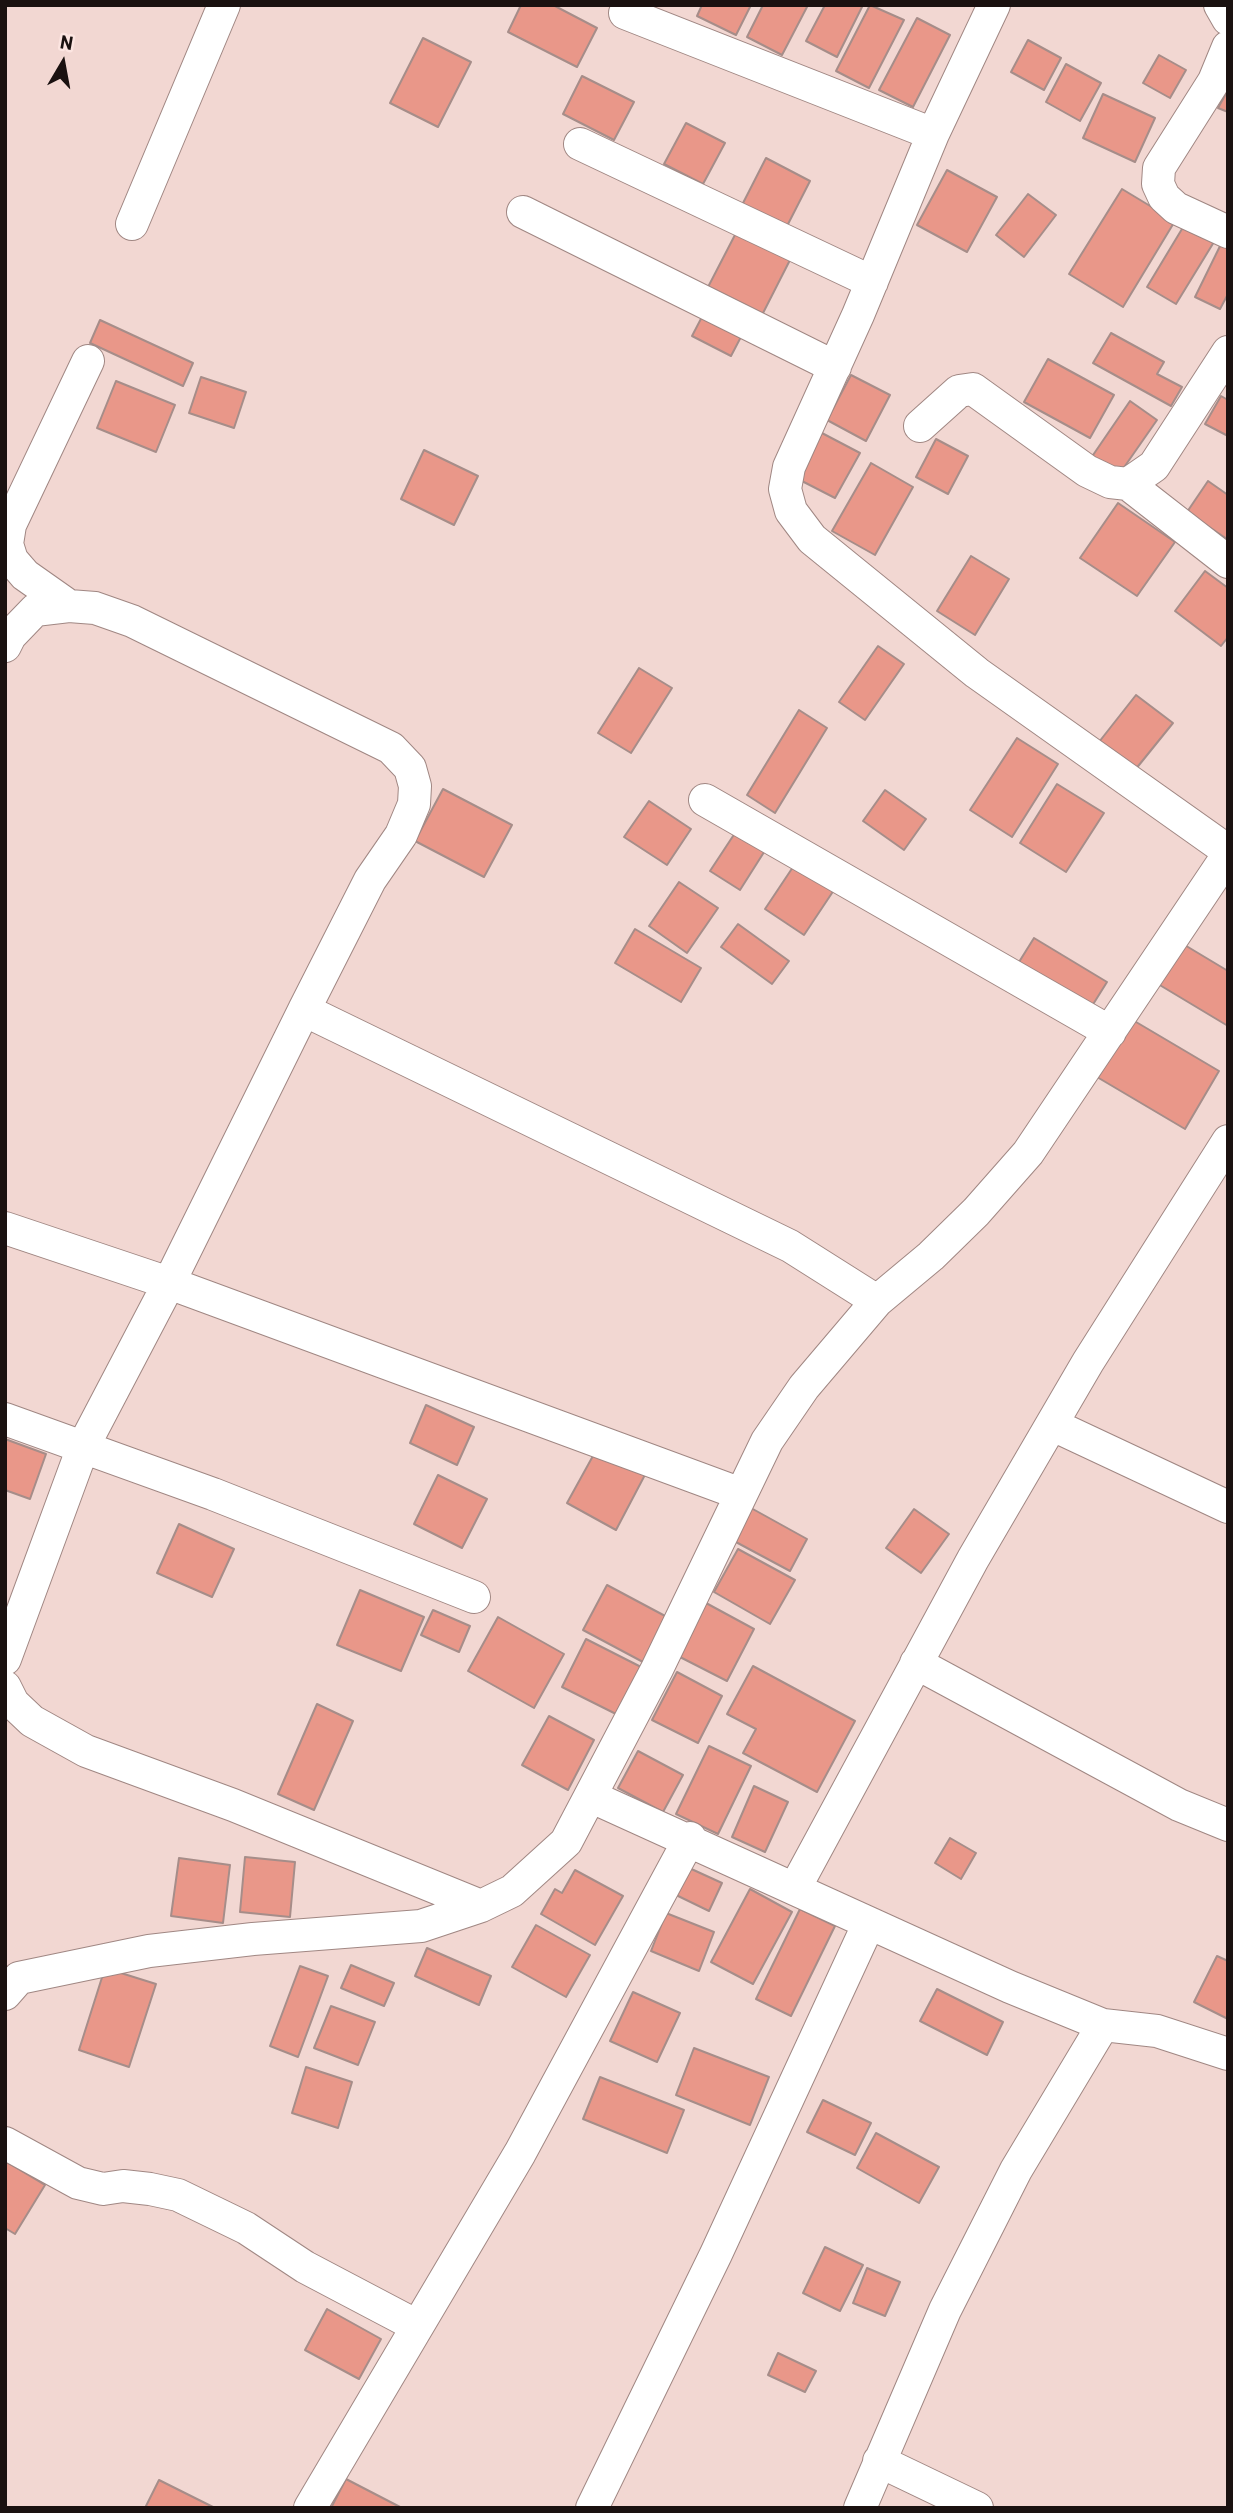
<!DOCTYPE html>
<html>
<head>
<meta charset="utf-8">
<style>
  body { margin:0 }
  #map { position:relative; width:1233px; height:2513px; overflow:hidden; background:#f2d7d2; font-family:Barlow,sans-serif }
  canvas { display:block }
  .frame { position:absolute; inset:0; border:7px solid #1a1110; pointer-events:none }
  .north { position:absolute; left:28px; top:28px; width:70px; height:70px; -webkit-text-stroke:5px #fce5e1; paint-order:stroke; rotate:10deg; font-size:19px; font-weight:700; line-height:28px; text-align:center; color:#1a1110 }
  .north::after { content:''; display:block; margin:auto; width:24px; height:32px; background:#1a1110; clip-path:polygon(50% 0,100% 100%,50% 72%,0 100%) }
</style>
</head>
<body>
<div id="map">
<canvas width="1233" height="2513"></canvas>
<div class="frame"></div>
<div class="north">N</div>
</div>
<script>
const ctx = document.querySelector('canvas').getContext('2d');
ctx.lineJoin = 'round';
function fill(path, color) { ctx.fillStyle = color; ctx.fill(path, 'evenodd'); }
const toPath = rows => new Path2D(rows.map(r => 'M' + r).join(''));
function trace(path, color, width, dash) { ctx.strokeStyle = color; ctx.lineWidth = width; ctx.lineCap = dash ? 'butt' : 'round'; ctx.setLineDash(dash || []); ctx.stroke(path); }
const building = toPath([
  [521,5,553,5,597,28,577,67,508,32,521,5],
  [702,5,751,5,736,35,697,16,702,5],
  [763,5,808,5,782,55,747,37,763,5],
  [825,5,863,5,837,57,806,41,825,5],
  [870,5,904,20,869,88,836,71,870,5],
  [917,18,950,35,913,107,879,90,917,18],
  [423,38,471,62,438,127,390,103,423,38],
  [1028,40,1061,58,1044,90,1011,72,1028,40],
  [1159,55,1186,70,1170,98,1143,83,1159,55],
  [1066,64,1101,83,1080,121,1046,102,1066,64],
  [582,76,634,102,614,140,563,114,582,76],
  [1228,90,1228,112,1218,108,1228,90],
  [1103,94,1155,118,1135,162,1083,138,1103,94],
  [686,123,725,143,703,184,664,164,686,123],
  [766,158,810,181,785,230,741,207,766,158],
  [947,170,997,197,967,252,917,225,947,170],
  [1122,189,1175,221,1123,307,1069,274,1122,189],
  [1028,194,1056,215,1024,257,996,235,1028,194],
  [1188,219,1217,237,1176,304,1147,287,1188,219],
  [737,231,791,258,761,317,707,289,737,231],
  [1224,238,1228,240,1228,294,1220,309,1195,297,1224,238],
  [704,313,743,333,731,356,692,336,704,313],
  [100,320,193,363,183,386,90,343,100,320],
  [1111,333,1164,362,1157,374,1182,387,1171,406,1093,363,1111,333],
  [1048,359,1114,395,1090,438,1024,402,1048,359],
  [851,375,890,395,866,441,827,420,851,375],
  [201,377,246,392,234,428,189,413,201,377],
  [116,381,175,405,156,452,97,428,116,381],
  [1221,396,1228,400,1228,436,1205,424,1221,396],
  [1130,401,1157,420,1118,476,1091,458,1130,401],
  [820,432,860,453,835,498,796,478,820,432],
  [936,439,968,456,948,494,916,477,936,439],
  [424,450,478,476,454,525,401,499,424,450],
  [871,463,913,487,875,555,832,531,871,463],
  [1208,481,1228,495,1227,539,1187,512,1208,481],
  [1118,503,1175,542,1137,596,1080,558,1118,503],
  [971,556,1009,579,975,635,937,611,971,556],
  [1205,571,1228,588,1228,637,1221,646,1175,611,1205,571],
  [878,646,904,664,865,720,839,702,878,646],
  [639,668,672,688,631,753,598,733,639,668],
  [1136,695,1173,723,1135,770,1099,742,1136,695],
  [799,710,827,728,775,813,747,795,799,710],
  [1017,738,1058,764,1012,837,970,810,1017,738],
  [1057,784,1104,813,1066,872,1020,843,1057,784],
  [443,789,512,825,484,877,415,841,443,789],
  [885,790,926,819,904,850,863,821,885,790],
  [649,801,691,829,667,865,624,837,649,801],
  [737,830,766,849,740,890,710,871,737,830],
  [797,861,836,887,804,935,765,909,797,861],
  [679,882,718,908,687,953,649,926,679,882],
  [738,924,789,961,772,984,721,947,738,924],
  [635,929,701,968,681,1002,615,963,635,929],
  [1034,938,1107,982,1092,1006,1019,962,1034,938],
  [1183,944,1228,971,1228,1026,1158,984,1183,944],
  [1131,1019,1219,1071,1185,1129,1097,1077,1131,1019],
  [426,1405,474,1427,457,1465,410,1443,426,1405],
  [5,1439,46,1454,30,1499,5,1490,5,1439],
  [599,1445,647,1471,616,1530,567,1503,599,1445],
  [438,1475,487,1499,462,1548,414,1524,438,1475],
  [751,1508,807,1539,790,1571,734,1541,751,1508],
  [914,1509,949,1534,921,1573,886,1548,914,1509],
  [179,1524,234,1549,212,1597,157,1573,179,1524],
  [738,1549,795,1580,770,1624,714,1592,738,1549],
  [607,1585,667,1617,643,1662,583,1630,607,1585],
  [360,1590,424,1617,401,1671,337,1645,360,1590],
  [706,1603,754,1629,727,1681,678,1656,706,1603],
  [433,1610,470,1626,459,1652,421,1635,433,1610],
  [498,1617,564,1654,534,1708,468,1671,498,1617],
  [586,1639,645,1669,620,1716,562,1687,586,1639],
  [753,1666,855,1721,817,1792,743,1753,756,1729,727,1714,753,1666],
  [677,1672,722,1696,698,1743,652,1720,677,1672],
  [317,1704,353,1721,314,1810,278,1794,317,1704],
  [549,1716,594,1740,568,1790,522,1765,549,1716],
  [709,1746,751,1766,718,1834,676,1814,709,1746],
  [638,1751,683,1775,663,1812,618,1788,638,1751],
  [754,1786,788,1802,765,1852,732,1837,754,1786],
  [950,1838,976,1853,961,1879,935,1863,950,1838],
  [245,1857,295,1862,290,1917,240,1912,245,1857],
  [179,1858,230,1865,223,1923,171,1916,179,1858],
  [687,1867,722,1883,709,1911,674,1894,687,1867],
  [575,1870,623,1896,595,1945,541,1914,555,1889,562,1893,575,1870],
  [750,1889,792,1912,753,1984,711,1962,750,1889],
  [800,1909,835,1926,791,2016,756,1999,800,1909],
  [666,1913,714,1932,699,1971,651,1951,666,1913],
  [536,1925,590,1955,566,1997,512,1967,536,1925],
  [427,1948,491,1976,479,2005,415,1976,427,1948],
  [1217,1956,1228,1961,1228,2019,1194,2002,1217,1956],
  [351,1965,394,1983,384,2006,341,1988,351,1965],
  [300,1966,328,1976,298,2057,270,2046,300,1966],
  [105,1968,156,1984,129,2067,79,2050,105,1968],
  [937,1989,1003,2022,987,2055,920,2021,937,1989],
  [633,1992,680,2013,657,2062,610,2041,633,1992],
  [331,2006,375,2022,358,2065,314,2048,331,2006],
  [694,2048,769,2077,750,2125,676,2095,694,2048],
  [306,2067,352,2082,338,2128,292,2113,306,2067],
  [600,2077,684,2110,667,2153,583,2119,600,2077],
  [823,2100,871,2123,855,2155,807,2132,823,2100],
  [876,2133,939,2167,919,2203,857,2168,876,2133],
  [5,2161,45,2185,15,2234,5,2228,5,2161],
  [825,2247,863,2265,840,2311,803,2293,825,2247],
  [867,2268,900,2282,885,2316,853,2303,867,2268],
  [327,2309,381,2339,359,2379,305,2350,327,2309],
  [778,2353,816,2371,805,2392,768,2375,778,2353],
  [346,2479,402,2508,331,2508,346,2479],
  [159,2480,215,2508,145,2508,159,2480]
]);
fill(building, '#e99789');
trace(building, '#a68d89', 2);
const minor = toPath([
  [994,5,933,134,858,315,789,467,785,489,791,511,812,539,977,673,1228,851],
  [1220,5,1228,19],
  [625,13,933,134],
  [1228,47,1214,81,1159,168,1158,184,1164,197,1176,208,1228,232],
  [580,144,872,282],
  [523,212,835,367],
  [132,224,224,5],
  [920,426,959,391,973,389,1087,471,1110,482,1128,484,1154,466,1228,352],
  [1128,484,1228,562],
  [69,606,25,575,12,560,7,544,10,525,88,361],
  [5,646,10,636,35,610,69,606,95,608,132,621,391,748,410,768,415,786,414,804,401,835,370,880,304,1010,790,1246,877,1301],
  [705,800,1110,1032],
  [5,1228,169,1283,741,1494],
  [5,1419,213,1494,474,1597],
  [1053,1425,1228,1507],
  [5,1659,83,1447,169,1283,304,1010],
  [916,1663,1179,1805,1228,1825],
  [5,1687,13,1703,32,1721,86,1751,233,1805,481,1906],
  [592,1797,1010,1987,1103,2025,1016,2170,945,2310,860,2508],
  [795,1888,973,1559,1088,1362,1228,1141],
  [5,1994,19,1978,149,1951,253,1939,421,1926,481,1906,512,1891,566,1842,657,1669,767,1441,804,1387,877,1301,931,1256,976,1212,1028,1153,1228,855],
  [1103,2025,1157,2031,1228,2054],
  [5,2143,78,2183,103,2189,123,2186,150,2189,178,2195,246,2228,305,2267,417,2326],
  [879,2461,977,2508],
  [310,2508,520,2153,690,1838],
  [592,2508,716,2254,869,1923]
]);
trace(minor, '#a08783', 34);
trace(minor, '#fff', 32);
</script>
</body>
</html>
